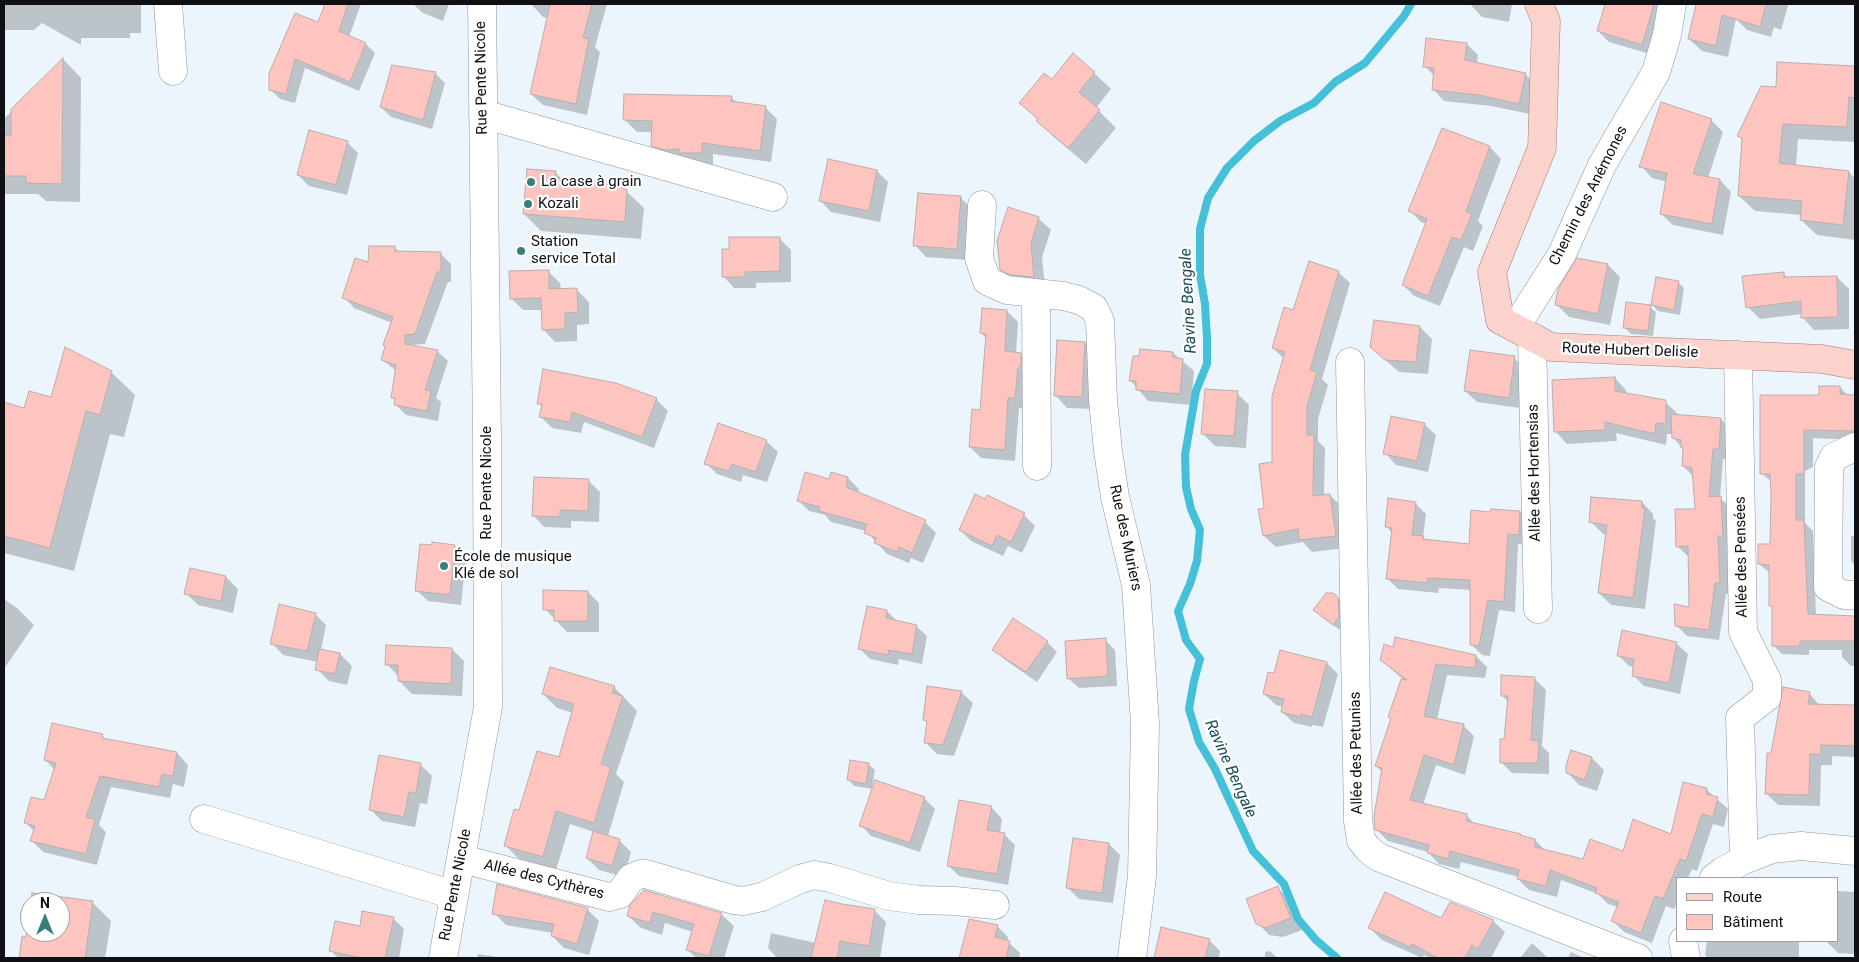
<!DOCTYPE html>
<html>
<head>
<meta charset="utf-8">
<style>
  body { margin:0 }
  #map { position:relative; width:1859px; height:962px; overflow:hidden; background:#edf5fc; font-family:Roboto,sans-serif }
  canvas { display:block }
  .frame { position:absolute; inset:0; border:5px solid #0e1013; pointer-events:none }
  .legend { position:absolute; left:1676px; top:877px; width:162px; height:65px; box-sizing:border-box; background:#fff; border:1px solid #9f9fa1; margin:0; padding:6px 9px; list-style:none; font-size:15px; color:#0e1013 }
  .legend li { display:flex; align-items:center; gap:10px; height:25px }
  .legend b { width:25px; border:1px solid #9f9fa1 }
  .north { position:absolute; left:20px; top:892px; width:50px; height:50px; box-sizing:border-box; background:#fff; border:1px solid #9f9fa1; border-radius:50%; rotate:0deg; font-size:14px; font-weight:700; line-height:20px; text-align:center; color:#0e1013 }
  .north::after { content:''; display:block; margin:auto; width:18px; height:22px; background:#367f7c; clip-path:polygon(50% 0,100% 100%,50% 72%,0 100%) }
</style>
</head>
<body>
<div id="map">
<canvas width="1859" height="962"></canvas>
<div class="frame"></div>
<ul class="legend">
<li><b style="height:6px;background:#fbd2cc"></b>Route</li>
<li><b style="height:14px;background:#fec4bf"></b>Bâtiment</li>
</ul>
<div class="north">N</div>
</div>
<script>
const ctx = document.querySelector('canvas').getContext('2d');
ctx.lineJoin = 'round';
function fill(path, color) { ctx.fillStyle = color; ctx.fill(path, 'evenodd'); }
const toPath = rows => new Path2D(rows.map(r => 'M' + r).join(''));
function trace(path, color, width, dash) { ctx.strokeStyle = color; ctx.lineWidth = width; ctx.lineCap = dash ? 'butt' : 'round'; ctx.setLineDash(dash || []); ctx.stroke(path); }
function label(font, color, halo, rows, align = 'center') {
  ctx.font = font + ' Roboto,sans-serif'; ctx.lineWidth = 4.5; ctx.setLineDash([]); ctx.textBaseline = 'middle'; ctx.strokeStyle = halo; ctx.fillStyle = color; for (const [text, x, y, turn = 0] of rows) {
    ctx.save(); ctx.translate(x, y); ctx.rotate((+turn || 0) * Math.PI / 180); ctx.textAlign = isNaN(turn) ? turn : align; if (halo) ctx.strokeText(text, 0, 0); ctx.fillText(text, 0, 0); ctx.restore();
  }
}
fill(toPath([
  [4,4,141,4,141,33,130,33,130,38,81,38,81,45,42,23,34,30,4,30],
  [326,4,361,4,349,37,366,44,375,53,359,91,305,68,295,103,280,99,270,89,319,24],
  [413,4,449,4,443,21,423,13],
  [531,4,607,4,595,47,600,52,587,115,543,105,531,94,548,18,543,17],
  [1470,4,1512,4,1509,22,1482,17],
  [1606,4,1657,4,1666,12,1653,55,1609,42,1598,31],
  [1697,4,1725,4,1737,15,1740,4,1786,4,1788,6,1781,30,1774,27,1771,37,1747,30,1736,19,1728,57,1702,51,1689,39],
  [1467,44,1478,55,1477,64,1525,74,1537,86,1530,114,1491,106,1444,101,1433,89,1434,76,1425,66],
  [63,59,81,78,80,202,46,201,38,194,4,194,4,119],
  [1778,64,1855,68,1855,142,1798,139,1796,166,1849,172,1855,179,1855,240,1817,235,1801,220,1802,215,1755,211,1739,196,1743,141,1739,136,1777,88],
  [1094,73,1111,89,1096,108,1116,128,1086,164,1055,138,1021,103],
  [436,74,445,83,432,129,391,117,381,107],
  [731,97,737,103,765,107,777,119,771,162,713,154,713,165,692,164,664,157,652,145,653,132,637,132,625,120],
  [1711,120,1723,132,1708,178,1720,180,1731,192,1723,235,1673,225,1661,214,1667,182,1652,178,1641,166],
  [1442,130,1490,147,1501,159,1478,221,1483,226,1473,251,1464,247,1440,306,1414,296,1403,285,1426,224,1421,222,1410,211],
  [347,142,358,153,347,195,309,186,298,175],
  [877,171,888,182,880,222,831,212,820,200],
  [555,172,563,180,626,191,644,208,641,239,541,231,524,214],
  [960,197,972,209,968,260,926,257,915,245],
  [1038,218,1051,230,1042,257,1045,288,1014,282,1001,269],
  [779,238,791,250,791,282,756,283,756,288,734,288,723,276,731,250],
  [395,248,400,252,440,253,451,264,451,282,448,282,425,344,411,345,437,351,448,361,436,398,441,402,438,421,406,415,395,404,396,401,392,398,396,371,382,359,392,323,354,308,344,297,370,264],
  [1608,265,1620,277,1610,325,1569,317,1557,305],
  [548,271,560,283,561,290,577,290,589,302,589,324,577,325,577,341,555,342,543,329,543,310,523,310,511,298],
  [1338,272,1350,283,1322,379,1328,385,1318,419,1318,441,1325,448,1324,496,1330,495,1342,507,1346,548,1312,552,1303,542,1276,547,1264,536,1266,509,1273,463,1284,359,1273,348,1294,311],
  [1783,273,1788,278,1837,277,1849,289,1849,329,1814,330,1802,317,1802,314,1760,319,1748,307],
  [1678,282,1684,288,1680,315,1658,311,1652,305],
  [1650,307,1656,312,1653,336,1631,334,1625,328],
  [1007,311,1018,322,1016,354,1020,354,1031,365,1026,409,1019,408,1015,461,981,458,970,447,981,411,986,338,981,333],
  [1420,327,1432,339,1428,374,1399,372,1384,359],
  [1085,343,1097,355,1094,409,1067,408,1055,395],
  [1173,353,1194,371,1191,405,1148,401,1130,380],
  [1514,358,1525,369,1520,408,1477,402,1465,391],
  [111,372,135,395,124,437,110,434,74,571,4,553,4,404,25,409],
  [1615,378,1626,390,1626,395,1665,402,1677,413,1677,416,1721,419,1731,430,1729,459,1723,459,1720,498,1731,508,1730,593,1726,594,1719,640,1687,636,1676,625,1691,608,1689,557,1677,546,1696,511,1694,477,1683,466,1684,449,1673,438,1673,434,1667,434,1666,445,1616,433,1617,441,1567,444,1556,432],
  [1840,387,1848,396,1855,396,1855,440,1813,438,1813,467,1805,471,1805,523,1813,531,1816,616,1855,617,1855,666,1851,666,1842,657,1842,650,1809,650,1809,655,1782,654,1773,645,1773,608,1770,605,1770,573,1759,564,1771,545,1772,482,1761,473,1820,396],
  [1237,393,1249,405,1246,448,1215,446,1203,434],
  [656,399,668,411,654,448,584,422,581,433,552,428,540,416,542,407,538,403],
  [1424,424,1436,435,1428,472,1396,465,1385,453],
  [766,441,778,452,767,482,743,475,741,482,717,474,706,463],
  [831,473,848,478,859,489,858,494,925,522,936,533,923,563,911,558,909,563,887,554,866,531,831,522,825,515,809,511,798,500,829,480],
  [589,481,600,492,599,522,571,521,571,528,544,527,533,515],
  [1854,487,1855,487,1855,565,1851,561,1851,536,1854,536],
  [988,497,1024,515,1035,526,1022,553,1008,546,1003,556,971,541,960,530],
  [1642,502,1653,514,1653,518,1656,521,1645,609,1611,605,1599,593,1607,535,1603,534,1591,522],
  [1415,503,1426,514,1423,537,1427,541,1470,545,1520,512,1530,523,1529,545,1518,544,1515,612,1499,610,1490,656,1482,655,1471,644,1471,590,1439,588,1438,593,1398,589,1387,578,1392,533,1386,526],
  [455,547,466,558,461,605,428,601,416,590],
  [191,569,226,577,238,589,233,613,198,605,186,593],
  [588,592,599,603,599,632,567,632,545,609],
  [1338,598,1344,604,1344,623,1340,630,1320,616],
  [4,599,17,608,34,625,4,669],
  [887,611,898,622,916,626,927,636,922,664,899,659,898,665,870,659,860,649],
  [315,614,326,625,321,650,340,654,352,666,347,685,329,681,317,669,318,662,283,655,272,643],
  [1105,640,1115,650,1117,686,1079,688,1068,678],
  [1047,642,1057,652,1037,682,1004,659,994,649],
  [1676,643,1688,654,1680,694,1644,686,1633,675,1634,667,1629,666,1618,655],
  [1394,648,1476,656,1487,667,1485,678,1447,675,1437,720,1463,725,1474,736,1465,775,1436,765,1423,805,1467,816,1475,824,1520,835,1522,837,1535,840,1546,851,1583,861,1624,853,1672,835,1706,789,1728,809,1724,827,1713,824,1697,871,1692,869,1688,878,1678,878,1678,900,1674,909,1666,906,1652,943,1624,932,1613,921,1618,907,1608,904,1598,894,1561,880,1557,897,1529,890,1518,879,1519,877,1461,862,1459,869,1439,864,1428,852,1388,841,1376,829,1382,772,1376,766,1392,720,1389,717,1406,682,1381,660],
  [452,649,464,661,462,696,412,694,399,681,399,677,387,664],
  [1327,663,1338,674,1323,727,1312,725,1312,727,1294,723,1282,712,1283,707,1276,705,1264,694,1275,675],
  [1534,678,1546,690,1542,746,1549,753,1549,774,1512,773,1501,762,1506,741,1508,702,1502,695],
  [614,687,637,711,616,774,624,782,608,836,619,840,631,852,624,877,599,870,587,858,594,832,570,824,556,870,519,859,505,845,520,811,560,759,573,713,557,708,543,694],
  [961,692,973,703,954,756,937,754,925,742,928,723,924,720],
  [1809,693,1820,706,1855,706,1855,757,1832,756,1832,765,1821,765,1820,806,1778,805,1766,793,1772,755],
  [102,735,106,740,177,753,188,765,184,787,173,784,170,798,111,787,99,825,106,832,97,865,43,852,32,841,35,832,25,822,44,801,55,770,45,760],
  [380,757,421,765,432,776,427,804,420,803,415,827,382,821,370,809],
  [1592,758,1604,770,1597,791,1579,785,1567,772],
  [851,762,869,765,875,770,872,788,924,798,935,809,920,852,871,836,861,825,873,789,854,786,849,780],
  [991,807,1002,819,1000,833,1004,834,1015,845,1008,885,959,876,948,865],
  [1109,844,1120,855,1113,903,1079,899,1068,888],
  [1762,877,1788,877,1789,878,1762,878],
  [1278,888,1290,900,1302,930,1283,937,1269,935,1257,922],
  [1838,891,1855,892,1855,954,1838,953,1827,942,1838,941],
  [33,895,92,902,111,921,105,958,20,958,23,937,27,938,30,918,30,932,60,932,60,902,32,902],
  [842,905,874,910,886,922,880,958,777,958,768,948,771,933,816,943],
  [631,906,721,914,734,926,724,958,696,958,688,950,693,932,665,923,662,935,641,928,628,916],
  [587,909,599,921,589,955,564,948,552,936,553,933,506,925,494,913],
  [393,918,404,929,399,958,338,958,331,951,361,928],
  [970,920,997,926,1008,937,1007,941,1020,953,1019,958,961,958],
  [1442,920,1493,921,1505,932,1491,958,1430,958,1424,955,1422,958,1382,940,1370,928],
  [1162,929,1209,940,1220,951,1219,958,1156,958],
  [1707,941,1799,941,1799,958,1708,958,1705,955],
  [1532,943,1548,958,1520,958],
  [1270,951,1277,958,1265,958,1265,952],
  [1571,952,1584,958,1568,958],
  [478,954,503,958,477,958]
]), '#0003');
trace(toPath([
  [1337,958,1316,940,1298,919,1284,884,1253,851,1215,769,1199,742,1189,709,1194,681,1200,659,1186,640,1178,611,1190,584,1197,561,1200,530,1191,509,1186,487,1185,455,1196,391,1207,364,1207,338,1205,304,1200,275,1200,229,1208,198,1227,168,1254,141,1280,121,1314,103,1335,82,1365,63,1404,16,1411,4]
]), '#44c0d9', 8);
const building = toPath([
  [325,4,348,4,339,31,366,43,350,82,295,59,286,94,269,90,269,73,295,13,318,22,325,4],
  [550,4,592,4,583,38,589,39,576,104,530,94,550,4],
  [1605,4,1654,4,1642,45,1597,31,1605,4],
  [1696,4,1766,4,1760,27,1722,15,1716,46,1688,39,1696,4],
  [1426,38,1467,43,1465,60,1526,73,1519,104,1479,95,1432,90,1434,68,1423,67,1426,38],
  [1073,53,1095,72,1079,92,1100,110,1068,148,1036,121,1038,119,1019,103,1044,73,1052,79,1073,53],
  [63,58,62,184,26,183,26,176,4,176,4,135,11,136,11,109,63,58],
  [1777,62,1855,66,1855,98,1849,97,1847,127,1783,124,1779,163,1849,171,1843,225,1800,220,1802,201,1738,196,1742,138,1737,136,1761,86,1776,87,1777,62],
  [392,65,436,72,423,120,380,107,392,65],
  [624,94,732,96,731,101,766,106,760,151,702,143,702,153,679,153,679,149,665,150,651,146,652,121,623,120,624,94],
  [1661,102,1712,119,1693,174,1720,179,1712,224,1660,214,1667,173,1639,167,1661,102],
  [1442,128,1490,146,1466,211,1472,214,1461,240,1452,237,1428,296,1402,285,1427,219,1408,211,1442,128],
  [309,130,348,141,336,185,297,175,309,130],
  [828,159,877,170,869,211,819,201,828,159],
  [527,169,556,171,555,178,608,182,627,190,625,222,523,214,527,169],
  [918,193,961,196,957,249,913,246,918,193],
  [1008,207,1039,217,1031,244,1034,277,1011,275,1000,270,997,241,1008,207],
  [729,237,780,237,780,271,745,272,745,277,722,277,722,249,729,249,729,237],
  [369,246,395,246,395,251,441,252,441,272,437,272,415,334,405,335,405,344,438,350,425,390,431,391,427,411,394,405,395,398,391,398,396,365,381,360,385,346,383,345,393,317,342,298,355,258,368,262,369,246],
  [1577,258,1608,264,1598,314,1555,305,1558,289,1577,258],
  [1309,261,1339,271,1310,370,1317,372,1307,407,1307,435,1314,435,1313,496,1330,494,1336,536,1299,540,1298,529,1263,536,1258,509,1264,508,1259,464,1272,462,1272,396,1285,352,1272,348,1284,307,1293,310,1309,261],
  [549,270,549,289,577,288,578,312,565,313,565,329,542,330,541,298,510,299,509,271,549,270],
  [1784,272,1784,277,1837,276,1838,317,1801,318,1801,301,1746,308,1742,276,1784,272],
  [1656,277,1679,281,1674,310,1651,305,1656,277],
  [1626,302,1651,305,1648,331,1623,328,1626,302],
  [982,308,1007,310,1005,351,1021,353,1021,366,1018,368,1015,398,1008,398,1005,450,969,447,972,409,980,410,986,334,980,333,982,308],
  [1374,320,1420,326,1416,362,1385,360,1370,347,1374,320],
  [1057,340,1085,342,1082,397,1054,396,1057,340],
  [65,347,112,371,100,415,86,411,50,548,4,536,4,402,24,408,29,391,51,397,65,347],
  [1140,349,1173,352,1173,357,1183,359,1180,394,1136,390,1136,381,1129,381,1133,356,1139,356,1140,349],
  [1470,350,1515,356,1509,398,1464,391,1470,350],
  [543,369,616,383,657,398,642,437,572,412,570,422,539,417,542,404,537,404,543,369],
  [1615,377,1615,391,1666,400,1666,424,1656,423,1655,434,1605,422,1605,430,1554,432,1552,380,1615,377],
  [1819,386,1840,386,1840,394,1855,395,1855,431,1804,430,1804,474,1796,474,1796,520,1804,520,1808,614,1855,616,1855,641,1800,641,1800,646,1772,646,1772,606,1769,606,1769,565,1758,564,1758,544,1770,544,1771,495,1770,474,1760,474,1760,395,1819,395,1819,386],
  [1205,389,1238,391,1234,436,1201,434,1205,389],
  [1671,414,1721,418,1719,449,1713,449,1709,497,1721,496,1723,536,1718,536,1720,583,1715,583,1709,630,1675,626,1674,604,1689,607,1688,546,1676,547,1675,509,1695,509,1692,468,1682,466,1683,447,1680,447,1681,440,1672,438,1671,414],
  [1391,416,1425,423,1417,461,1383,454,1391,416],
  [718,423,767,440,756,472,732,464,729,471,704,464,718,423],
  [805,472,829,479,831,472,848,477,846,487,926,520,912,553,899,547,897,552,874,543,876,538,864,533,867,524,819,511,820,507,797,501,805,472],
  [534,477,589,479,588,511,560,510,560,517,532,516,534,477],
  [975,494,985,499,987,495,1025,513,1011,542,997,535,992,546,959,530,975,494],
  [1591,497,1642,501,1642,508,1645,508,1633,598,1598,593,1607,525,1589,522,1591,497],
  [1388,498,1416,502,1412,535,1424,536,1423,539,1469,544,1471,510,1490,512,1491,509,1520,511,1519,535,1508,534,1504,602,1488,600,1479,646,1470,645,1470,580,1428,578,1428,583,1386,579,1392,528,1385,527,1388,498],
  [432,542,455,545,450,595,415,591,420,544,432,545,432,542],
  [190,568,226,576,221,601,184,594,190,568],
  [543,590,588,591,588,621,554,621,554,610,543,610,543,590],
  [1326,593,1333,593,1338,597,1339,617,1333,625,1313,610,1326,593],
  [279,604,316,613,307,651,270,644,279,604],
  [867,606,887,610,886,618,917,625,912,654,889,650,888,655,858,649,867,606],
  [1013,618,1048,641,1026,672,992,650,1013,618],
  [1622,630,1677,642,1669,683,1632,676,1634,659,1617,656,1622,630],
  [1395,637,1476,655,1475,668,1436,664,1424,716,1464,724,1454,765,1424,755,1410,800,1467,814,1466,821,1521,834,1520,835,1535,839,1535,847,1583,859,1590,839,1623,851,1633,819,1671,834,1683,782,1707,788,1706,794,1718,797,1713,817,1702,814,1686,861,1680,859,1663,899,1655,896,1641,933,1611,921,1619,902,1595,893,1597,888,1550,870,1546,886,1517,879,1519,870,1450,851,1448,859,1427,853,1429,845,1375,830,1374,816,1382,768,1375,766,1391,718,1388,717,1401,679,1407,680,1380,660,1384,644,1393,647,1395,637],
  [1106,638,1108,676,1067,679,1065,641,1106,638],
  [386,645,452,648,451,684,398,681,398,665,385,665,386,645],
  [319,649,340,653,335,674,315,670,319,649],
  [1280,650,1327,662,1312,717,1301,714,1301,717,1281,712,1284,699,1263,694,1268,672,1274,673,1280,650],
  [550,667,615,686,612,693,623,696,601,764,611,767,594,823,556,811,543,857,504,846,514,809,519,810,537,751,559,757,574,704,542,694,550,667],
  [1501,675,1535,677,1531,740,1539,741,1538,763,1500,763,1500,739,1504,739,1508,696,1501,696,1501,675],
  [927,686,962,691,943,745,924,743,927,721,923,720,927,686],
  [1783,687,1810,692,1808,704,1855,705,1855,746,1821,745,1821,755,1810,754,1809,795,1765,794,1767,753,1771,753,1783,687],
  [52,723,103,734,102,738,177,752,173,776,162,774,159,787,100,776,86,817,95,819,86,854,30,841,35,826,24,823,31,797,44,800,56,763,44,760,52,723],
  [1571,750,1592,757,1585,780,1566,773,1566,765,1571,750],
  [379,755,421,763,416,793,409,792,404,817,369,810,379,755],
  [850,760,869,763,866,784,847,780,850,760],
  [875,780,925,797,910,843,859,826,875,780],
  [959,800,992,806,987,830,1005,833,997,874,947,866,959,800],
  [593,831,620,839,612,866,586,858,593,831],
  [1073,838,1109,843,1102,893,1066,888,1073,838],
  [497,884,588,908,577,944,551,936,554,924,492,914,497,884],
  [1278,886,1291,918,1265,928,1256,924,1246,899,1278,886],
  [644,890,722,913,709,956,686,950,694,924,653,912,650,923,627,916,630,905,644,890],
  [1385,892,1441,918,1450,902,1494,920,1478,949,1472,945,1465,958,1438,958,1412,944,1410,947,1368,928,1385,892],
  [32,893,93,901,85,958,19,958,22,936,26,937,30,908,30,932,60,932,60,902,31,902,32,893],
  [825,900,842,904,875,909,869,946,840,941,837,958,811,958,825,900],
  [362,911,394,917,385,958,363,958,329,951,335,921,360,926,362,911],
  [969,919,998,925,995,937,1010,941,1006,958,959,958,969,919],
  [1161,927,1210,939,1205,958,1154,958,1161,927]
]);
fill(building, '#fec4bf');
trace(building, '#b9aead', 1);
const minor = toPath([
  [168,4,173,71],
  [483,114,773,197],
  [982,205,979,258,987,281,1007,290,1063,296,1079,300,1094,308,1100,321,1103,400,1108,451,1115,497,1136,585,1145,724,1142,876,1132,958],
  [1036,294,1037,466],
  [1515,328,1562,254,1602,165,1656,72,1667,35,1672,4],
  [1532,337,1538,609],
  [1738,355,1743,632,1767,680,1767,697,1740,718,1744,860],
  [1350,362,1358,821,1361,840,1368,849,1378,857,1638,958],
  [1855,447,1834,457,1829,467,1828,587,1844,595,1855,595],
  [204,819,454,895],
  [462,859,609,897,620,894,631,878,641,874,646,874,734,900,743,901,762,897,800,879,814,875,830,878,889,896,919,900,955,901,995,905],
  [1714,878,1723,871,1744,860,1772,849,1801,846,1855,851],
  [1683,941,1686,958],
  [443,958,488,707,487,438,482,4]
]);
const major = toPath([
  [1539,4,1546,21,1542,148,1492,272,1500,320,1551,347,1822,359,1855,365]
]);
trace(minor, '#8d949b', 29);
trace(major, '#a67b75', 29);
trace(minor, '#fff', 28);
trace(major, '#fbd2cc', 28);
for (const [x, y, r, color] of [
  [531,182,5,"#367f7c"],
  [528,204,5,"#367f7c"],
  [521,251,5,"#367f7c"],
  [444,566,5,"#367f7c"]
]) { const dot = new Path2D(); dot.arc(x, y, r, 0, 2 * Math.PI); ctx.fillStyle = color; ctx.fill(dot); trace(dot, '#fff', 2); }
label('15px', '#0e1013', '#fff', [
  ["Rue Pente Nicole",482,78,-91],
  ["Chemin des Anémones",1589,196,-63],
  ["Route Hubert Delisle",1630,351,2],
  ["Allée des Hortensias",1535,473,-91],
  ["Rue Pente Nicole",487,483,-90],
  ["Rue des Muriers",1125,538,78],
  ["Allée des Pensées",1742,557,-91],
  ["Allée des Petunias",1357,753,-91],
  ["Allée des Cythères",544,880,14],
  ["Rue Pente Nicole",456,885,-79]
]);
label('15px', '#0e1013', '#fff', [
  ["La case à grain",541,182],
  ["Kozali",538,204],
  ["Station",531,242],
  ["service Total",531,259],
  ["École de musique",454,557],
  ["Klé de sol",454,574]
], 'left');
label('italic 16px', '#184d57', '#fff', [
  ["Ravine Bengale",1189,301,-93],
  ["Ravine Bengale",1230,769,66]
]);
</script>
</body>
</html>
